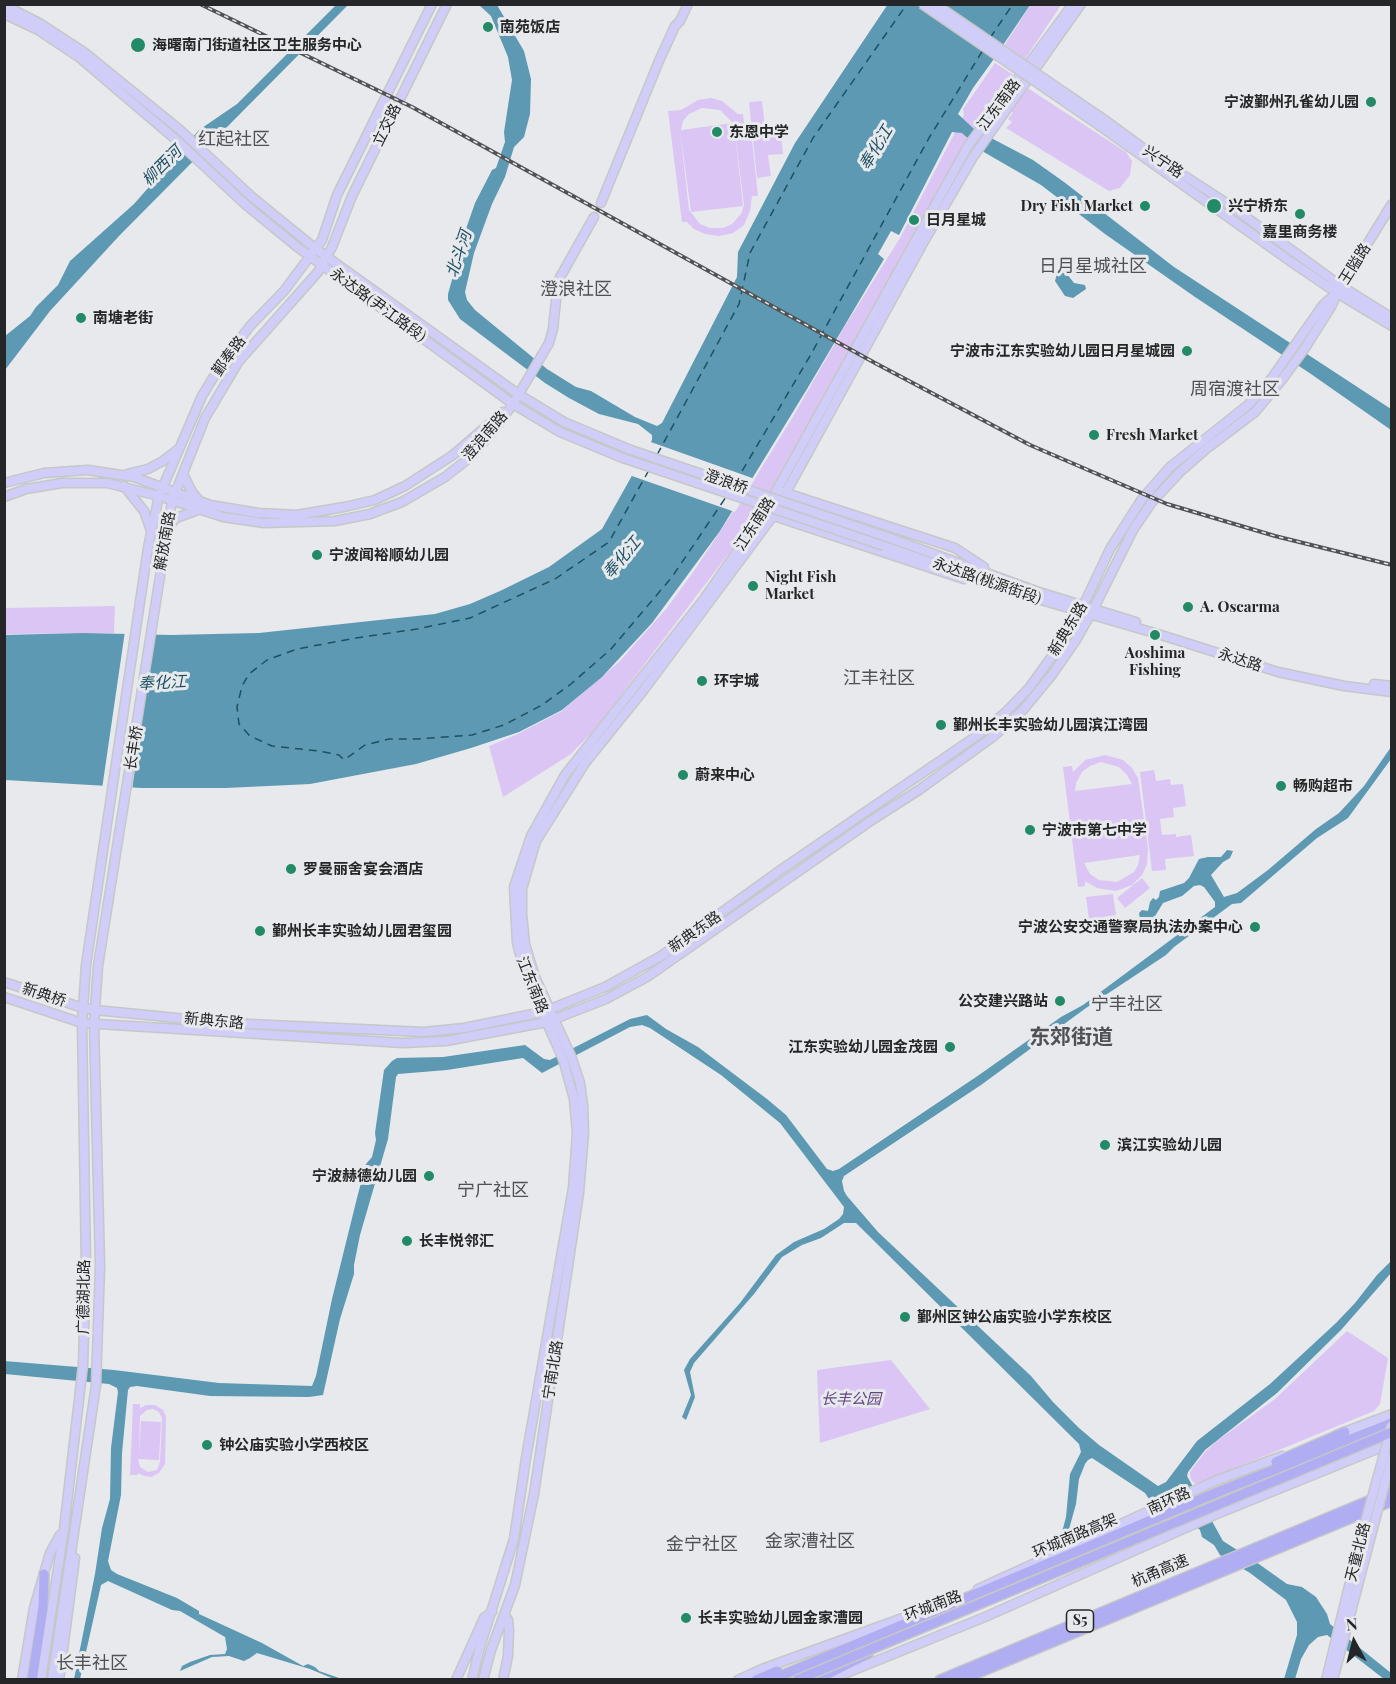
<!DOCTYPE html>
<html>
<head>
<meta charset="utf-8">
<style>
  body { margin:0 }
  #map { position:relative; width:1396px; height:1684px; overflow:hidden; background:#e7e9ec; font-family:"Playfair Display",serif }
  canvas { display:block }
  .frame { position:absolute; inset:0; border:6px solid #252627; pointer-events:none }
  .north { position:absolute; left:1324px; top:1612px; width:60px; height:60px; -webkit-text-stroke:4px #e7e9ec; paint-order:stroke; rotate:353deg; font-size:16px; font-weight:700; line-height:24px; text-align:center; color:#252627 }
  .north::after { content:''; display:block; margin:auto; width:21px; height:27px; background:#252627; clip-path:polygon(50% 0,100% 100%,50% 72%,0 100%) }
</style>
</head>
<body>
<div id="map">
<canvas width="1396" height="1684"></canvas>
<div class="frame"></div>
<div class="north">N</div>
</div>
<script>
const ctx = document.querySelector('canvas').getContext('2d');
ctx.lineJoin = 'round';
function fill(path, color) { ctx.fillStyle = color; ctx.fill(path, 'evenodd'); }
const toPath = rows => new Path2D(rows.map(r => 'M' + r).join(''));
function trace(path, color, width, dash) { ctx.strokeStyle = color; ctx.lineWidth = width; ctx.lineCap = dash ? 'butt' : 'round'; ctx.setLineDash(dash || []); ctx.stroke(path); }
function label(font, color, halo, rows, align = 'center') {
  ctx.font = font + ' "Playfair Display","Noto Sans SC",serif'; ctx.lineWidth = 6; ctx.setLineDash([]); ctx.textBaseline = 'middle'; ctx.strokeStyle = halo; ctx.fillStyle = color; for (const [text, x, y, turn = 0] of rows) {
    ctx.save(); ctx.translate(x, y); ctx.rotate((+turn || 0) * Math.PI / 180); ctx.textAlign = isNaN(turn) ? turn : align; if (halo) ctx.strokeText(text, 0, 0); ctx.fillText(text, 0, 0); ctx.restore();
  }
}
fill(toPath([
  [1031,4,1061,5,1025,59,1004,46],
  [995,63,1015,76,965,143,761,511,596,728,571,754,503,797,489,746,518,734,562,711,619,662,667,608,696,568,752,483,791,420,845,326,900,238,964,115,963,109],
  [1026,87,1126,152,1132,161,1130,175,1120,188,1109,191,1006,128,1012,122,1008,119,1013,113,1010,110],
  [711,98,722,101,738,114,743,114,745,131,751,131,758,196,752,196,750,211,744,225,733,233,719,236,705,234,694,229,687,222,682,222,668,111,681,110,698,100],
  [702,108,720,110,733,123,681,130,683,121,689,114],
  [734,124,744,205,741,214,732,224,723,228,710,228,700,224,689,210,680,130,691,212,743,206],
  [762,101,765,128,780,127,783,154,768,155,771,176,757,178,749,102],
  [115,606,114,633,5,634,5,608],
  [1105,755,1123,760,1132,768,1138,778,1148,848,1147,864,1142,875,1132,885,1116,891,1097,888,1085,881,1085,886,1078,887,1063,767,1072,766,1073,772,1085,760],
  [1101,762,1119,767,1127,775,1132,784,1075,791,1076,783,1082,772,1090,766],
  [1140,855,1138,865,1134,872,1117,882,1099,880,1090,874,1084,863],
  [1154,770,1156,781,1170,779,1171,785,1183,784,1186,806,1173,808,1174,817,1160,819,1162,835,1176,834,1176,837,1191,835,1194,856,1165,859,1166,870,1152,871,1140,772],
  [1142,878,1150,888,1125,908,1117,898],
  [1113,894,1116,915,1089,919,1086,897],
  [1347,1331,1388,1358,1380,1404,1374,1411,1196,1484,1192,1481,1190,1476,1190,1472,1205,1452,1217,1441,1275,1399],
  [891,1360,930,1409,820,1443,817,1370],
  [133,1404,140,1404,140,1408,146,1405,155,1405,163,1410,166,1416,165,1464,159,1473,151,1477,144,1476,138,1473,137,1475,130,1475],
  [153,1409,159,1412,162,1418,160,1462,157,1470,148,1472,140,1467,138,1459,159,1460,161,1422,141,1421,139,1457,140,1416,147,1410]
]), '#dbc5f4');
fill(toPath([
  [888,4,1030,5,991,63,973,88,958,114,974,129,1033,160,1064,182,1174,267,1391,409,1391,430,1311,374,1195,297,1105,234,1041,185,982,151,962,133,952,132,899,235,891,231,878,254,884,259,807,389,720,531,652,623,602,677,562,710,519,732,471,748,416,764,310,784,226,788,142,788,5,780,4,635,83,633,171,635,259,633,435,614,470,604,500,591,549,567,602,529,652,440,652,435,638,424,599,414,569,398,545,383,460,319,448,300,448,294,467,226,475,203,492,170,496,168,505,142,504,132,512,80,508,57,491,16,479,5,497,5,524,51,531,79,530,114,524,137,514,147,505,177,492,204,474,253,465,292,467,300,475,310,547,369,576,387,591,391,635,417,657,426,662,423,737,277,738,252,795,143],
  [336,5,348,5,119,236,50,311,5,370,5,336,30,316,36,307,58,285,70,261,134,204,199,130,237,104],
  [1061,272,1067,274,1074,283,1085,285,1086,289,1073,298,1065,296,1055,281,1057,274],
  [1391,747,1391,759,1348,818,1317,838,1241,903,1232,904,1174,947,1166,955,1086,1008,981,1085,844,1176,842,1181,844,1191,847,1196,878,1232,1031,1376,1053,1402,1079,1428,1099,1445,1158,1486,1166,1482,1197,1441,1270,1384,1336,1323,1355,1303,1377,1275,1391,1261,1391,1273,1341,1330,1277,1393,1205,1450,1188,1472,1187,1476,1223,1541,1256,1562,1287,1584,1302,1587,1316,1597,1327,1614,1330,1624,1391,1673,1391,1679,1384,1679,1327,1635,1318,1637,1309,1645,1301,1659,1295,1679,1284,1679,1297,1635,1297,1622,1286,1600,1250,1573,1220,1555,1214,1545,1202,1537,1200,1530,1173,1505,1153,1505,1145,1493,1092,1458,1088,1460,1085,1464,1079,1479,1076,1504,1066,1540,1052,1553,1042,1555,1057,1543,1061,1536,1066,1517,1070,1474,1081,1452,1079,1444,856,1223,844,1223,821,1238,802,1245,782,1257,754,1294,694,1363,690,1372,695,1397,686,1420,682,1417,691,1395,684,1370,690,1359,740,1303,776,1255,794,1242,824,1229,839,1219,843,1214,844,1207,780,1123,721,1075,650,1028,642,1025,630,1027,542,1073,523,1058,447,1070,398,1074,396,1077,388,1139,360,1235,354,1265,354,1274,340,1319,323,1395,309,1397,210,1396,137,1386,130,1387,128,1390,122,1453,121,1495,108,1561,111,1570,117,1574,177,1598,199,1611,199,1614,262,1643,303,1666,308,1664,315,1667,319,1671,342,1679,334,1679,310,1669,257,1653,250,1658,244,1661,229,1656,212,1657,180,1671,182,1666,190,1662,210,1655,225,1654,227,1649,225,1637,180,1611,172,1610,108,1581,101,1585,80,1679,74,1679,95,1574,102,1528,110,1499,111,1448,118,1392,117,1388,109,1384,5,1374,4,1361,114,1370,219,1383,312,1386,316,1376,332,1299,357,1198,366,1164,372,1157,376,1140,375,1133,384,1070,392,1061,397,1058,443,1057,525,1045,544,1059,550,1060,630,1019,647,1015,666,1029,698,1047,767,1099,786,1115,827,1169,833,1171,839,1169,979,1075,1061,1017,1083,1005,1215,907,1215,902,1204,887,1200,885,1194,886,1182,896,1163,903,1149,926,1143,928,1141,926,1139,913,1142,910,1148,911,1150,902,1153,898,1156,900,1159,897,1160,891,1184,883,1189,878,1199,859,1208,857,1221,857,1227,850,1233,851,1230,858,1223,862,1211,875,1224,897,1237,893,1268,870,1316,829,1339,813,1364,786]
]), '#5d99b2');
fill(toPath([
  [648,441,755,479,735,512,629,475],
  [125,631,155,632,132,790,102,789]
]), '#e7e9ec');
trace(toPath([
  [990,38,1013,4],
  [657,455,739,304,750,253,813,138,907,4],
  [649,470,609,542,555,579,470,618,417,629,356,638,297,649,267,660,249,674,242,686,237,707,239,724,250,736,272,746,319,751,339,755,344,760,365,745,389,739,418,739,472,735,504,725,542,705,571,684,611,649,672,577,726,497],
  [735,483,810,356,929,138,983,50]
]), '#1e5063', 1.5, [8, 6]);
const major = toPath([
  [4,5,41,24,84,52,180,130,252,197,316,249,518,394,564,422],
  [4,14,38,30,80,58,174,138,246,205,296,246,513,404,560,432],
  [1102,118,1154,156,1228,204,1341,286,1392,318],
  [1100,126,1290,261,1337,293,1392,326],
  [601,203,659,61,675,26,680,21,688,4],
  [127,474,148,469,163,461,177,450],
  [183,474,192,492,198,499],
  [4,483,44,473,88,470,134,477,210,505,258,513,297,515,344,507,375,500,405,486,453,455,503,412],
  [124,486,144,511,151,531],
  [783,492,955,548,984,567],
  [4,497,26,489,62,483,107,483,159,496,223,517,264,523,335,521,370,514,402,502,445,477,468,459,491,434,513,404,549,343,553,329,558,281,594,217],
  [768,514,964,579],
  [168,527,176,518,198,510],
  [890,538,1036,591,1136,622],
  [884,546,1024,595,1158,634,1278,672,1344,686,1392,692],
  [1374,684,1392,686],
  [4,982,83,1008,95,1010,228,1023,424,1032,464,1028,543,1012,605,987,661,956,782,869,978,735,1006,712,1029,688,1058,648,1083,606,1110,549,1142,499,1170,467,1248,405,1272,378,1323,305,1334,295],
  [4,997,82,1023,403,1043,446,1041,547,1022,606,999,647,977,872,820,919,790,994,736,1023,710,1051,676,1076,640,1094,608,1133,530,1152,502,1181,471,1206,449,1255,412,1281,381,1305,348,1332,305,1337,293,1392,204],
  [1339,1434,1392,1414],
  [978,1589,1215,1481,1282,1456],
  [22,1680,34,1608,50,1553,60,1535],
  [41,1680,64,1529,83,1365,86,1265,82,1023,86,965,148,548,159,496,202,396,222,363,250,326,284,291,322,240,337,195,432,4],
  [52,1680,96,1385,100,1266,94,1024,98,966,172,501,205,418,239,361,318,272,332,247,352,196,447,4],
  [59,1680,75,1558],
  [456,1680,484,1618,492,1612],
  [472,1680,480,1647,514,1539,526,1458,573,1188,577,1133,574,1099,563,1059,525,974,517,943,514,887,531,836,565,775,704,599,764,513,968,146,1073,4],
  [483,1680,491,1650,515,1585,534,1494,579,1193,584,1133,583,1105,580,1083,571,1056,535,977,525,944,522,914,522,889,536,841,585,763,643,691,773,516,922,245,973,157,1081,4],
  [503,1680,508,1656,509,1630,508,1620,505,1615],
  [738,1680,762,1669,944,1603],
  [829,1680,985,1617,1217,1514,1392,1443]
]);
const highway = toPath([
  [1276,1462,1345,1432],
  [32,1680,43,1608,44,1574],
  [756,1680,777,1671],
  [771,1680,1218,1492,1392,1423],
  [816,1680,868,1654],
  [940,1680,1392,1491],
  [961,1680,1392,1501]
]);
trace(major, '#c6c7c7', 11);
trace(highway, '#c6c7c7', 12);
trace(major, '#d0cef8', 8);
trace(highway, '#b1adf3', 9);
const rail = toPath([
  [200,4,412,107,875,363,1030,445,1167,504,1275,536,1392,565]
]);
trace(rail, '#515254', 4);
trace(rail, '#e7e9ec', 1.5, [4.5]);
const majorBridge = toPath([
  [922,4,1100,126],
  [935,4,1102,118],
  [564,422,631,450,890,538],
  [560,432,620,457,884,546],
  [1326,1680,1360,1541,1392,1425],
  [1333,1680,1392,1456]
]);
const highwayBridge = toPath([
  [797,1680,1392,1432]
]);
trace(majorBridge, '#c6c7c7', 11, []);
trace(highwayBridge, '#c6c7c7', 12, []);
trace(majorBridge, '#d0cef8', 8);
trace(highwayBridge, '#b1adf3', 9);
for (const [x, y, r, color] of [
  [488,27,6,"#228a66"],
  [138,45,8,"#228a66"],
  [1371,102,6,"#228a66"],
  [717,132,6,"#228a66"],
  [1145,206,6,"#228a66"],
  [1214,206,8,"#228a66"],
  [1300,214,6,"#228a66"],
  [914,220,6,"#228a66"],
  [81,318,6,"#228a66"],
  [1187,351,6,"#228a66"],
  [1094,435,6,"#228a66"],
  [317,555,6,"#228a66"],
  [753,586,6,"#228a66"],
  [1188,607,6,"#228a66"],
  [1155,635,6,"#228a66"],
  [702,681,6,"#228a66"],
  [941,725,6,"#228a66"],
  [683,775,6,"#228a66"],
  [1281,786,6,"#228a66"],
  [1030,830,6,"#228a66"],
  [291,869,6,"#228a66"],
  [1255,927,6,"#228a66"],
  [260,931,6,"#228a66"],
  [1060,1001,6,"#228a66"],
  [950,1047,6,"#228a66"],
  [1105,1145,6,"#228a66"],
  [429,1176,6,"#228a66"],
  [407,1241,6,"#228a66"],
  [905,1317,6,"#228a66"],
  [207,1445,6,"#228a66"],
  [686,1618,6,"#228a66"]
]) { const dot = new Path2D(); dot.arc(x, y, r, 0, 2 * Math.PI); ctx.fillStyle = color; ctx.fill(dot); trace(dot, '#e7e9ec', 2); }
for (const [x, y, w] of [
  [1080,1621,27]
]) { const box = new Path2D(); box.roundRect(x - w / 2, y - 11, w, 22, 4.5); ctx.fillStyle = '#e7e9ec'; ctx.fill(box); trace(box, '#252627', 1.5); }
label('bold 14px', '#252627', null, [
  ["S5",1080,1621]
]);
label('bold 15px', '#252627', '#e7e9ec', [
  ["南苑饭店",500,27],
  ["海曙南门街道社区卫生服务中心",152,45],
  ["宁波鄞州孔雀幼儿园",1359,102,"right"],
  ["东恩中学",729,132],
  ["Dry Fish Market",1133,206,"right"],
  ["兴宁桥东",1228,206],
  ["日月星城",926,220],
  ["嘉里商务楼",1300,232,"center"],
  ["南塘老街",93,318],
  ["宁波市江东实验幼儿园日月星城园",1175,351,"right"],
  ["Fresh Market",1106,435],
  ["宁波闻裕顺幼儿园",329,555],
  ["Night Fish",765,577],
  ["Market",765,594],
  ["A. Oscarma",1200,607],
  ["Aoshima",1155,653,"center"],
  ["Fishing",1155,670,"center"],
  ["环宇城",714,681],
  ["鄞州长丰实验幼儿园滨江湾园",953,725],
  ["蔚来中心",695,775],
  ["畅购超市",1293,786],
  ["宁波市第七中学",1042,830],
  ["罗曼丽舍宴会酒店",303,869],
  ["宁波公安交通警察局执法办案中心",1243,927,"right"],
  ["鄞州长丰实验幼儿园君玺园",272,931],
  ["公交建兴路站",1048,1001,"right"],
  ["江东实验幼儿园金茂园",938,1047,"right"],
  ["滨江实验幼儿园",1117,1145],
  ["宁波赫德幼儿园",417,1176,"right"],
  ["长丰悦邻汇",419,1241],
  ["鄞州区钟公庙实验小学东校区",917,1317],
  ["钟公庙实验小学西校区",219,1445],
  ["长丰实验幼儿园金家漕园",698,1618]
], 'left');
label('15px', '#252627', '#e7e9ec', [
  ["江东南路",999,105,-53],
  ["立交路",387,125,-64],
  ["兴宁路",1163,162,34],
  ["王隘路",1355,264,-58],
  ["永达路(尹江路段)",378,305,36],
  ["鄞奉路",229,356,-54],
  ["澄浪南路",485,436,-49],
  ["澄浪桥",726,482,19],
  ["江东南路",755,524,-57],
  ["解放南路",165,541,-80],
  ["永达路(桃源街段)",987,581,19],
  ["新典东路",1068,629,-59],
  ["永达路",1240,660,18],
  ["长丰桥",134,748,-81],
  ["新典东路",695,932,-35],
  ["江东南路",532,985,68],
  ["新典桥",44,995,18],
  ["新典东路",214,1021,5],
  ["广德湖北路",84,1297,-89],
  ["宁南北路",553,1370,-81],
  ["南环路",1169,1501,-24],
  ["环城南路高架",1075,1536,-23],
  ["天童北路",1358,1552,-76],
  ["杭甬高速",1160,1571,-23],
  ["环城南路",933,1606,-21]
]);
label('italic 15px', '#654582', '#e7e9ec', [
  ["长丰公园",851,1399]
]);
label('italic 16px', '#1e5063', '#e7e9ec', [
  ["奉化江",876,148,-59],
  ["柳西河",162,166,-45],
  ["北斗河",459,254,-71],
  ["奉化江",622,558,-50],
  ["奉化江",162,683,-3]
]);
label('18px', '#505154', '#e7e9ec', [
  ["红起社区",234,139],
  ["日月星城社区",1093,266],
  ["澄浪社区",576,289],
  ["周宿渡社区",1235,389],
  ["江丰社区",879,678],
  ["宁丰社区",1127,1004],
  ["宁广社区",493,1190],
  ["金家漕社区",810,1541],
  ["金宁社区",702,1544],
  ["长丰社区",92,1663]
]);
label('bold 21px', '#505154', '#e7e9ec', [
  ["东郊街道",1071,1037]
]);
</script>
</body>
</html>
